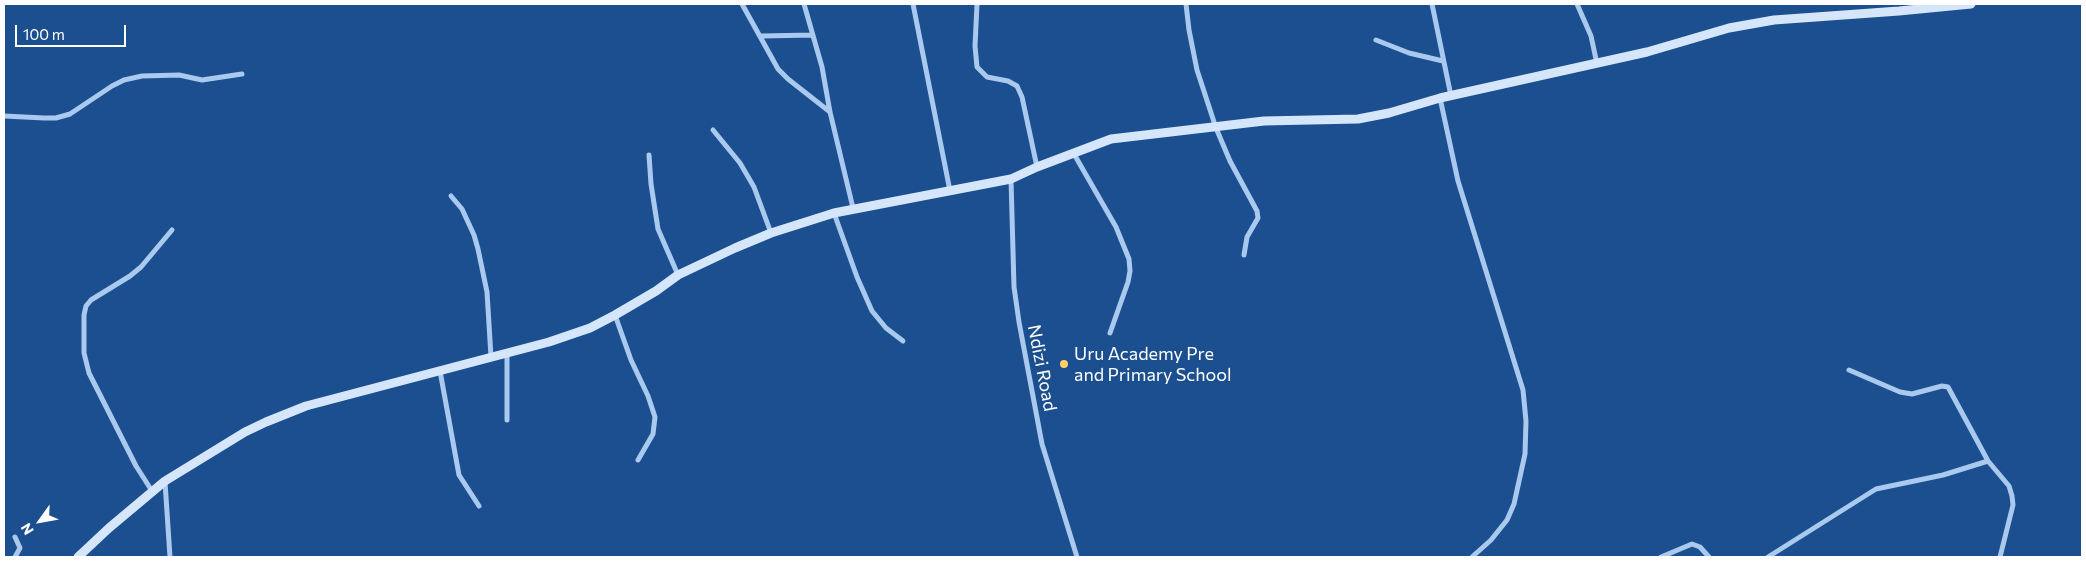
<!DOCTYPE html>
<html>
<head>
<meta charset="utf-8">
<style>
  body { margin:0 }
  #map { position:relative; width:2086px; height:561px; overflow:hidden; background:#1b4f8f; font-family:Commissioner,sans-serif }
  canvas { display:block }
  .frame { position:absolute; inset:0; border:5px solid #fff; pointer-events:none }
  .north { position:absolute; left:15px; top:496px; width:50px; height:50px; -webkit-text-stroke:4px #1b4f8f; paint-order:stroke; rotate:238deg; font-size:14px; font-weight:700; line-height:20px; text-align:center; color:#fff }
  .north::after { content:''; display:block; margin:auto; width:18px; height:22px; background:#fff; clip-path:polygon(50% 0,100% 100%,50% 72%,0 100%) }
  .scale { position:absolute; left:15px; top:25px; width:111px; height:22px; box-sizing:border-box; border:2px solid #fff; border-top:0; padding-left:6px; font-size:15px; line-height:18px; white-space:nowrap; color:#fff; -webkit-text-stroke:4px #1b4f8f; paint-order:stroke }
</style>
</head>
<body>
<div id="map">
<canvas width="2086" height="561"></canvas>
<div class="frame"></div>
<div class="north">N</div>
<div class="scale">100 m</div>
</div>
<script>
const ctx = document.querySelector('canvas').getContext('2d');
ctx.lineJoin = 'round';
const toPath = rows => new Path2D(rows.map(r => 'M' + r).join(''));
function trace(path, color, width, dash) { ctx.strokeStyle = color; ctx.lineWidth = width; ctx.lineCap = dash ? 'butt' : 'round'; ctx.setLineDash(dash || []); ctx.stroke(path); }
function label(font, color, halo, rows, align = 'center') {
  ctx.font = font + ' Commissioner,sans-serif'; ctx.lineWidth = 4; ctx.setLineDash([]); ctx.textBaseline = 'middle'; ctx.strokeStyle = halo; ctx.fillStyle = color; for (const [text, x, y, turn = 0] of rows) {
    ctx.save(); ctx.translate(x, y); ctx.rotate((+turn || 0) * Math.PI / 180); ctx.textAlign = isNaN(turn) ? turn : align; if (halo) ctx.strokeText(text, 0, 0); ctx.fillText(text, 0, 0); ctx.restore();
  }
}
trace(toPath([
  [742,4,778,69,788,79,830,112],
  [804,4,822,67,830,112,853,208],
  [913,4,950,191],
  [977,4,975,46,977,67,987,77,1008,81,1017,86,1022,97,1037,167],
  [1186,4,1189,30,1197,70,1216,128,1230,161,1257,211,1258,218,1247,237,1244,255],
  [1432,4,1451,96],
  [1577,4,1591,36,1597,64],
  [761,36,813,35],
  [1376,40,1409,53,1443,61],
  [1440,98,1458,181,1523,390,1526,421,1525,454,1514,504,1507,520,1491,540,1472,557],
  [4,116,44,118,56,118,70,114,112,86,124,80,142,76,179,75,202,80,242,74],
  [713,130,740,163,754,187,771,233],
  [1074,154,1116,227,1129,259,1130,271,1128,282,1110,333],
  [649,155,651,184,658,229,678,275],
  [1011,179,1014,287,1019,322,1042,444,1077,557],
  [451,196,462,209,474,235,478,249,487,292,491,357],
  [834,213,857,277,872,311,886,328,903,341],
  [615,315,631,360,648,396,655,417,653,434,638,460],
  [507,353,507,420],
  [1849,370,1900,392,1912,394,1942,386,1948,387,1988,461,2009,486,2012,496,2013,505,2000,557],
  [440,371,459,475,479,506],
  [165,482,170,557],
  [152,491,136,466,89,373,84,353,84,315,86,306,91,300,130,276,141,267,172,230],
  [15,557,20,548,15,537],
  [1661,557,1692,544,1700,547,1709,557],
  [1768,557,1876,489,1943,475,1988,461]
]), '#a9c9ee', 5);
trace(toPath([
  [78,557,109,528,165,481,245,432,266,422,306,406,549,342,590,328,615,315,656,291,678,275,735,248,771,233,834,213,1011,179,1037,167,1111,139,1264,121,1358,119,1389,113,1440,98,1647,52,1729,28,1774,20,1899,11,1971,4]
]), '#d6e6fa', 9);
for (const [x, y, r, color] of [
  [1064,364,5,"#ffd166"]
]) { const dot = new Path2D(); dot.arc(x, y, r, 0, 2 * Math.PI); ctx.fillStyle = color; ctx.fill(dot); trace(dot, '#1b4f8f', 2); }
label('18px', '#fff', '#1b4f8f', [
  ["Uru Academy Pre",1074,354],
  ["and Primary School",1074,375]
], 'left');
label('18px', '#fff', '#1b4f8f', [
  ["Ndizi Road",1042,368,79]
]);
</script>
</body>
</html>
